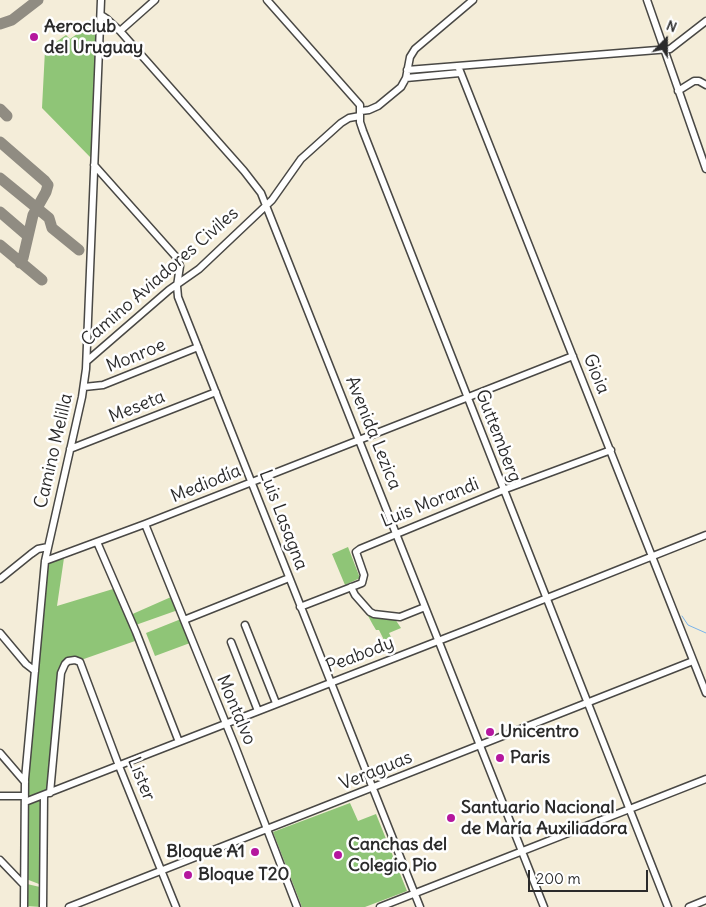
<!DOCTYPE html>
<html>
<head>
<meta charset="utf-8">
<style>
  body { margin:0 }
  #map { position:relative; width:706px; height:907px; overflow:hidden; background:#f4edd9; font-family:Delius,sans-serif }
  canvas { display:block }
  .north { position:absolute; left:641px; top:15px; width:50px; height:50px; -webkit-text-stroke:4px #fff; paint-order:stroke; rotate:22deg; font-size:14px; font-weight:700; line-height:20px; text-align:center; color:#2b2b2b }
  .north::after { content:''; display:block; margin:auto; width:18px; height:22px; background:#2b2b2b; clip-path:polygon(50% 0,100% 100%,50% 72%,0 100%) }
  .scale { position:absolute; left:528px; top:870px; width:120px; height:22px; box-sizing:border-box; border:2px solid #2b2b2b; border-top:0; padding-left:6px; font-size:15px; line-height:18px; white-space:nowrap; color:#2b2b2b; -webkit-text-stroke:4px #fff; paint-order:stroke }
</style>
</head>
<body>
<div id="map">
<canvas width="706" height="907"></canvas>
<div class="north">N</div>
<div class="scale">200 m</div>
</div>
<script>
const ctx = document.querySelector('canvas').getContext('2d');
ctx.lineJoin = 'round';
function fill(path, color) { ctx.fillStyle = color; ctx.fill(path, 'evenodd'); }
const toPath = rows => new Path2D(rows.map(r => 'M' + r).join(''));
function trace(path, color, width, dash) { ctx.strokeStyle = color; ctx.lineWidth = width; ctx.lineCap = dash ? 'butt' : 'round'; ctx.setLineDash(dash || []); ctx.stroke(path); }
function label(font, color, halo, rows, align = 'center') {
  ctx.font = font + ' Delius,sans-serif'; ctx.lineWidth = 5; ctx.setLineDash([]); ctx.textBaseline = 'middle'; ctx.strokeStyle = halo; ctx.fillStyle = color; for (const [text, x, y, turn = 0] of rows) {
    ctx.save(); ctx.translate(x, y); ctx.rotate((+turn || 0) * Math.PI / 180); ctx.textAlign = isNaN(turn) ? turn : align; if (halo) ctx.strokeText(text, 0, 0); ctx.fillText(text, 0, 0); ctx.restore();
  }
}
fill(toPath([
  [94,18,97,19,91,158,42,108,45,50,66,35,70,39,84,29,81,25],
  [348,547,360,578,345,585,332,554],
  [64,558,57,606,113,589,128,616,171,597,178,610,130,627,135,641,81,660,63,663,59,670,47,789,46,791,28,798,27,797,27,766,47,564,51,561],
  [367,614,395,619,401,628,389,633,391,637,384,640,379,630,376,630,373,625],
  [181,619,190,643,155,656,146,633],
  [39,800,41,800,41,883,39,884,26,879,28,804],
  [350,803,358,821,376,814,407,891,365,907,302,907,273,832],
  [27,884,40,887,41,907,26,906]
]), '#8fc577');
trace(toPath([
  [682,616,688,625,706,633]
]), '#7ab3ea', 1);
trace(toPath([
  [0,24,12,20,38,0],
  [0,109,7,116],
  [0,142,45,181,48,185],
  [0,178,49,218,52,228,79,250],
  [0,212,28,236],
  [0,245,42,280],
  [20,263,23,258,33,215,46,192,48,185]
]), '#908c82', 11);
const minor = toPath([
  [267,0,360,105,360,122,363,131,668,907],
  [647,0,706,169],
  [101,15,107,19,120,31,244,171,261,193,544,907],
  [120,31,155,0],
  [458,66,706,693],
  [407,70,670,49,706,21],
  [406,78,460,73],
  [678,91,694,81,699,81,706,85],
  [361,111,369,110,378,106,401,87,406,78,410,57,415,49,473,0],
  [94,165,177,258,180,266,177,286,178,297,420,907],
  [87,361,169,290,199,269,272,200,301,159,341,123,349,118,360,116],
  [84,387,103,385,198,347],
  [70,449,216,392],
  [145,524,235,746,297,907],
  [97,542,136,632,179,742],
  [45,561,145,524,573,356],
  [0,579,31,554,38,549,48,547],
  [351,587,355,595,370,612,374,614,400,617,425,607],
  [300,607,362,583,364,575,356,552,360,549,503,490,611,450],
  [184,620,289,578],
  [245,625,276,703],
  [0,633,26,664,35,671],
  [231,642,258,711],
  [0,753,25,782],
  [50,793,61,673,65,664,68,661,75,660,80,662,119,766,176,907],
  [0,796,25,796],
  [25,802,474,627,706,535],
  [0,860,24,885],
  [24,907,25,779,45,561,82,397,86,369,101,0],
  [43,907,44,795],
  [69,907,693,661],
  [380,907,706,779],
  [689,907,706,900]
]);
trace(minor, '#494845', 9);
trace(minor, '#fff', 6);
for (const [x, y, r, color] of [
  [34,37,5,"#b5179e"],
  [490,732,5,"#b5179e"],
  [500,758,5,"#b5179e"],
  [451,818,5,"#b5179e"],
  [255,852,5,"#b5179e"],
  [338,855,5,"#b5179e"],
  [188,875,5,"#b5179e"]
]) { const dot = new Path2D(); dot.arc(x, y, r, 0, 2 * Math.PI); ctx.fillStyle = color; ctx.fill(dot); trace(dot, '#fff', 2); }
label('bold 18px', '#2b2b2b', '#fff', [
  ["Aeroclub",44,27],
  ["del Uruguay",44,48],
  ["Unicentro",500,732],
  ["Paris",510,758],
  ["Santuario Nacional",461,808],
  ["de María Auxiliadora",461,829],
  ["Canchas del",348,845],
  ["Colegio Pio",348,866],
  ["Bloque A1",245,852,"right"],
  ["Bloque T20",198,875]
], 'left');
label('18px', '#2b2b2b', '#fff', [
  ["Camino Aviadores Civiles",160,277,-41],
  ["Monroe",136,356,-22],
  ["Gioia",596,374,68],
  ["Meseta",137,407,-22],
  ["Avenida Lezica",373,433,68],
  ["Guttemberg",498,436,69],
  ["Camino Melilla",54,451,-77],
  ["Mediodía",206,484,-22],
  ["Luis Morandi",430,503,-22],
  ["Luis Lasagna",283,520,69],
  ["Peabody",360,655,-21],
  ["Montalvo",236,710,67],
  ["Veraguas",376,771,-22],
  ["Lister",141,779,68]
]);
</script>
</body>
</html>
